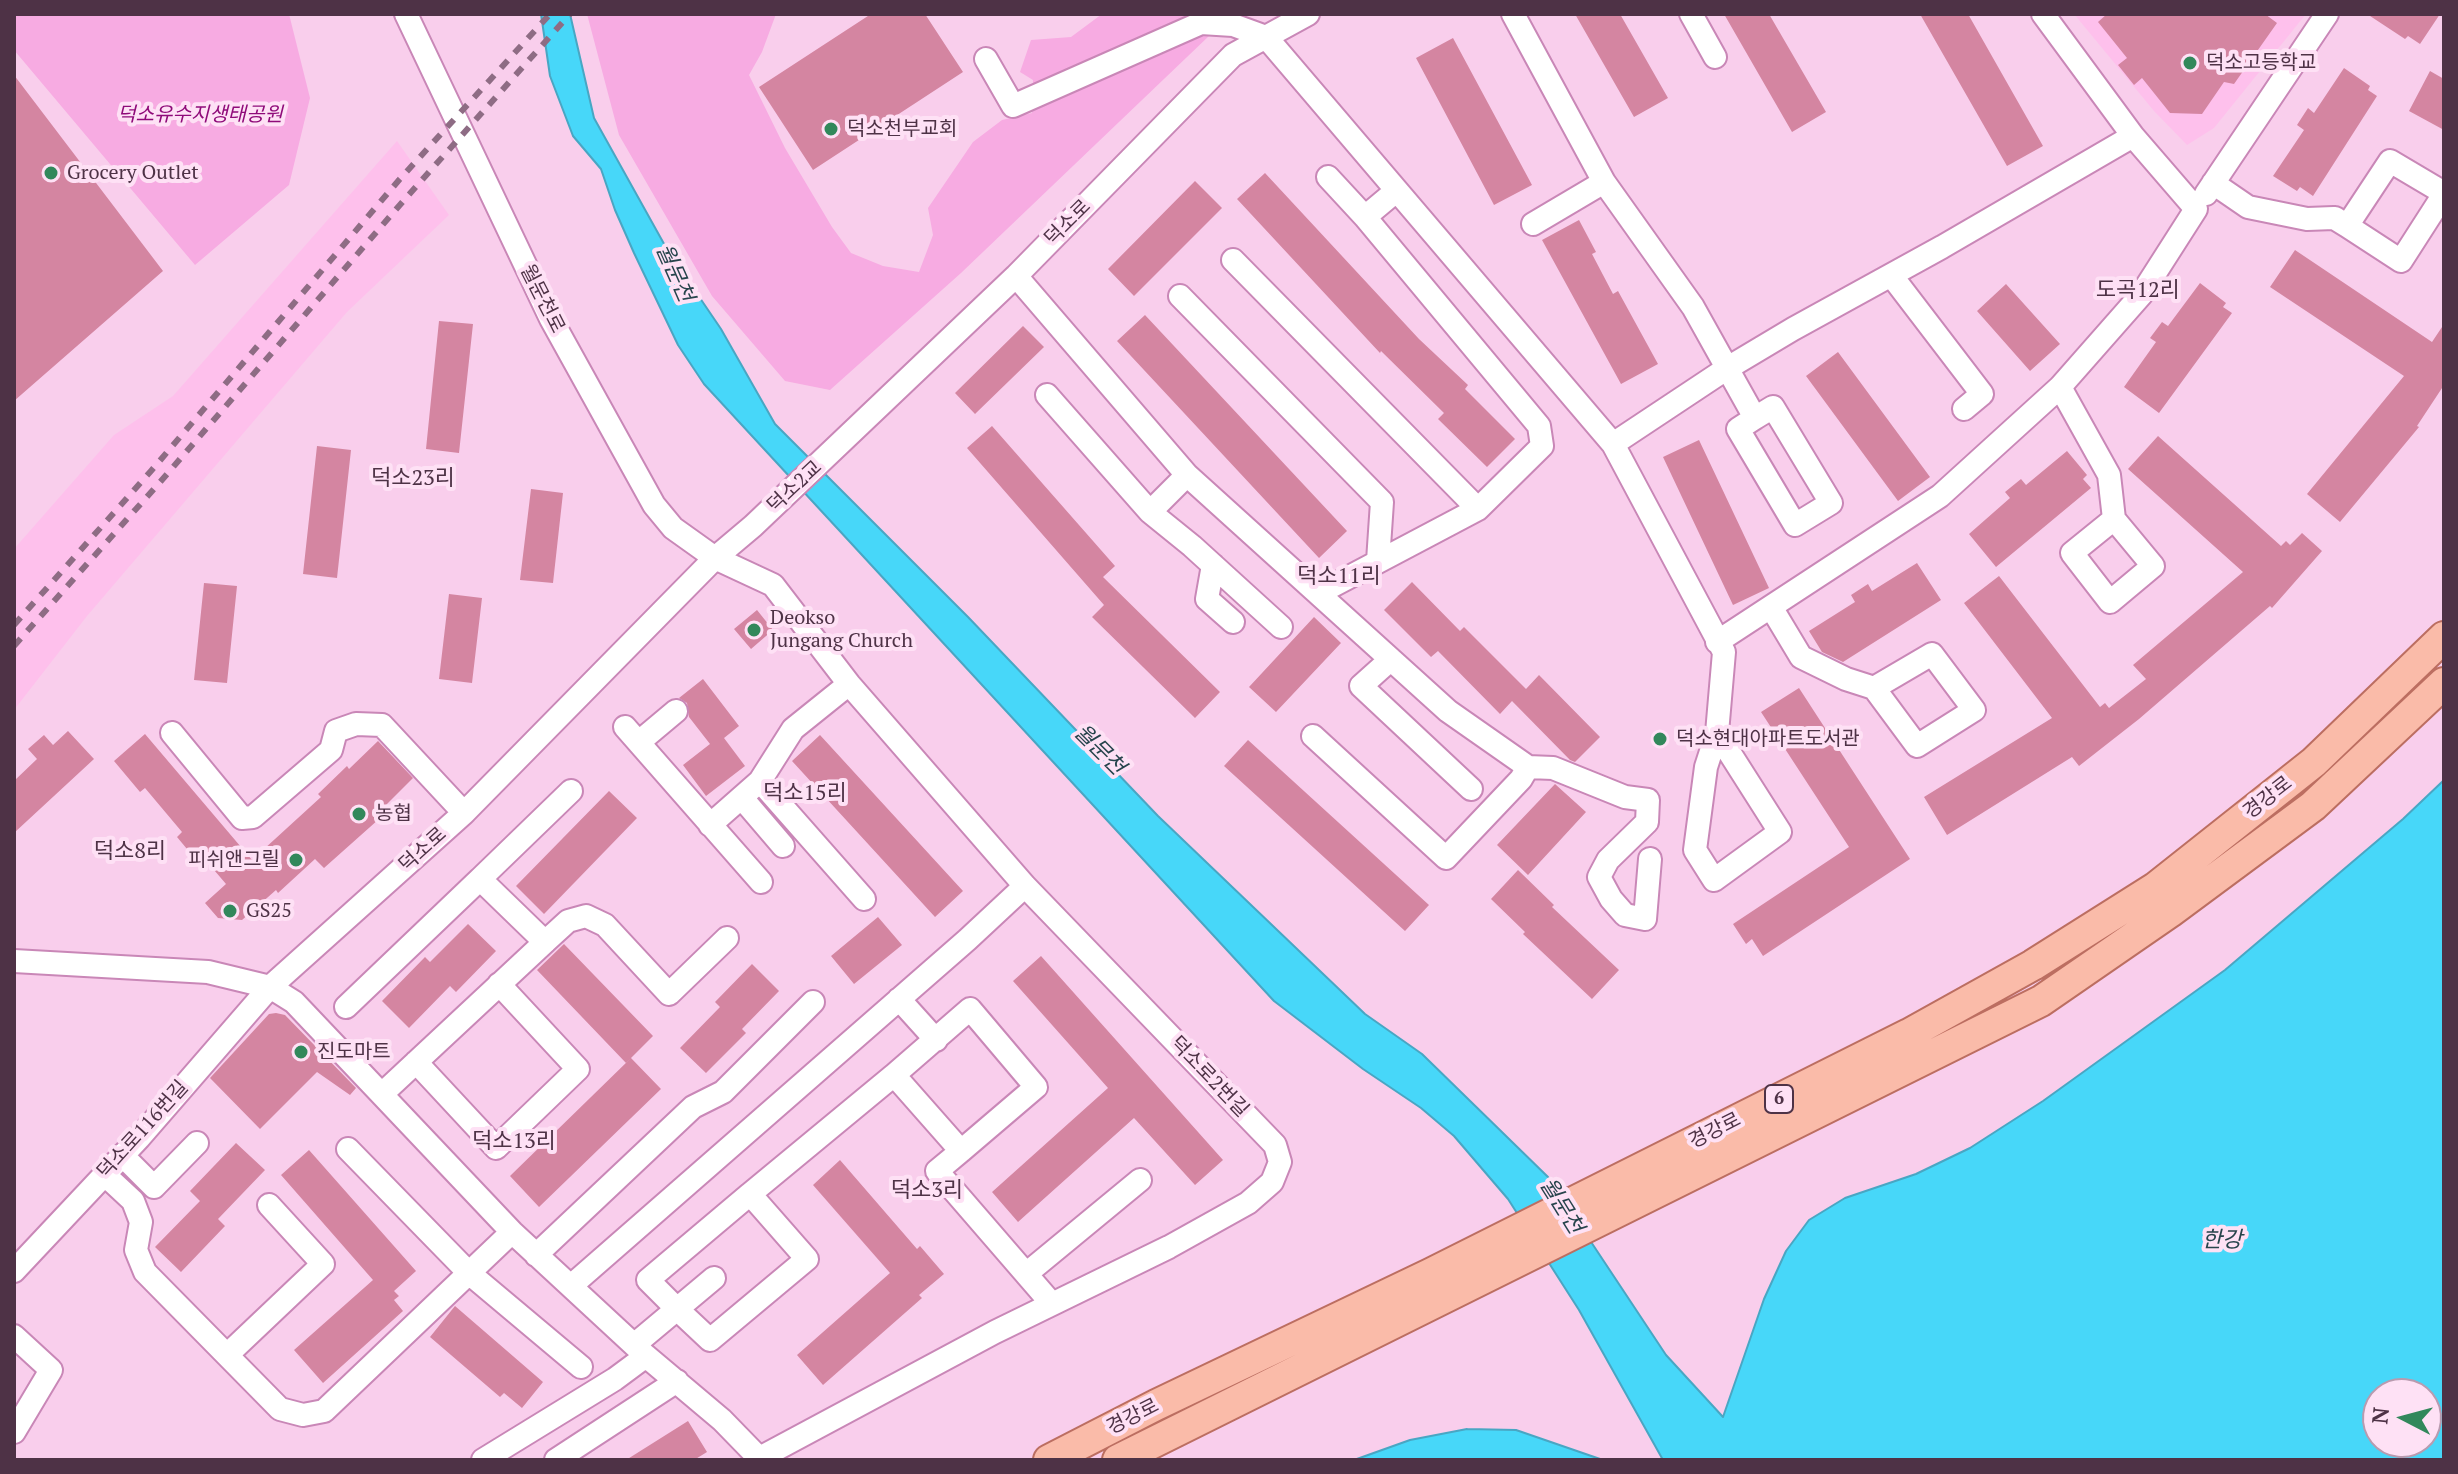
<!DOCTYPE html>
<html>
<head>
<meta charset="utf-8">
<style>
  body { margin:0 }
  #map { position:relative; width:2458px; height:1474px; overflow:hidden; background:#f9ceec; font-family:"PT Serif",serif }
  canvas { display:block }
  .frame { position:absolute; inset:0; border:16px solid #4e3246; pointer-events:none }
  .north { position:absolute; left:2362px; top:1378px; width:80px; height:80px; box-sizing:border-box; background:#fee1f5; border:2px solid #b89baf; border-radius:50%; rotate:276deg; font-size:22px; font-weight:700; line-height:32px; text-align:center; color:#4e3246 }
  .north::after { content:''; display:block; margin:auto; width:28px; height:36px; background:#32885b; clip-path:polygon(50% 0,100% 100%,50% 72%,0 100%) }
</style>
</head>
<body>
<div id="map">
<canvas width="2458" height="1474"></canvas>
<div class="frame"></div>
<div class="north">N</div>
</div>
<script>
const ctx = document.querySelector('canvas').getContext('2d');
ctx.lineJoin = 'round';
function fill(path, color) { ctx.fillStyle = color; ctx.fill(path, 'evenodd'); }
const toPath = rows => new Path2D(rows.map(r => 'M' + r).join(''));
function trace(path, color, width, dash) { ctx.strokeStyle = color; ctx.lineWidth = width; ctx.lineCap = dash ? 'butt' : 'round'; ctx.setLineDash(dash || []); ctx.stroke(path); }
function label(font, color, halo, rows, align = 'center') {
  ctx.font = font + ' "PT Serif","Noto Sans KR",serif'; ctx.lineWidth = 8; ctx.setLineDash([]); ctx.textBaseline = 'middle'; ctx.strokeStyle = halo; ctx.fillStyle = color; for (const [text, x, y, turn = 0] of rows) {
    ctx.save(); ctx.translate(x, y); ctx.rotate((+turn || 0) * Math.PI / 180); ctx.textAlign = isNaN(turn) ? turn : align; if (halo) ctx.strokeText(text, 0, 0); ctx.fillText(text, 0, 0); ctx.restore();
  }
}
fill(toPath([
  [2074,14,2306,14,2214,128,2187,145,2154,111],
  [397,141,449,215,347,312,87,616,14,710,14,549,114,435,173,396]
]), '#fec0ec');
fill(toPath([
  [14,14,289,14,310,98,289,185,195,265,14,50],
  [587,14,776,14,762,52,749,75,785,148,832,227,851,253,883,266,919,272,933,235,928,208,973,142,1002,120,1032,113,1033,80,1020,72,1031,40,1071,37,1102,14,1232,14,961,273,830,390,785,381,712,296,619,135]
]), '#f7abe2');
const water = toPath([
  [541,14,570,14,594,118,668,251,721,329,775,424,968,617,1158,816,1365,1014,1422,1054,1548,1177,1666,1355,1723,1417,1764,1299,1786,1251,1809,1220,1845,1198,1916,1174,1970,1148,2043,1101,2225,970,2403,819,2444,780,2444,1460,1663,1460,1579,1310,1508,1199,1454,1136,1421,1108,1363,1069,1274,1001,704,384,678,345,634,253,615,210,601,169,573,136,550,76,541,14],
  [2378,1394,2426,1394,2426,1442,2378,1442,2378,1394],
  [1467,1429,1516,1430,1603,1460,1354,1460,1410,1440,1467,1429]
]);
fill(water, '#47d7f9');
trace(water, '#49a6c3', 2);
fill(toPath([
  [871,14,925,14,963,72,813,170,759,87],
  [1575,14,1620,14,1668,98,1634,117],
  [1724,14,1769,14,1826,112,1792,132],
  [1920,14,1968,14,2043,146,2007,166],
  [2107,14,2265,14,2277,23,2234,84,2224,82,2202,114,2170,113,2142,78,2134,85,2118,65,2127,58,2098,22],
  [2367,14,2440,14,2420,44,2408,36,2405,39],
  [1453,38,1532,185,1494,205,1416,58],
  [2344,68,2370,86,2368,90,2377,96,2313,196,2300,187,2297,191,2273,176,2304,130,2297,125,2308,108,2314,113],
  [2430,71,2444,79,2444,130,2409,111],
  [14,75,163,271,14,401],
  [1265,173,1419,339,1468,385,1465,389,1515,439,1487,467,1438,419,1444,413,1381,351,1380,353,1237,199],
  [1195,181,1222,208,1134,296,1108,269],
  [1579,220,1596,252,1592,254,1613,294,1618,291,1658,364,1621,384,1542,240],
  [2295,250,2432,342,2444,324,2444,385,2417,426,2419,427,2340,522,2307,494,2404,376,2270,287],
  [2200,283,2226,303,2223,307,2232,313,2159,413,2124,387,2156,342,2150,338,2162,322,2168,326],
  [2006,284,2060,344,2030,371,1977,311],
  [1145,315,1347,531,1319,558,1117,341],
  [439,321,473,324,459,453,426,449],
  [1023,326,1044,347,975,414,955,393],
  [1838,352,1930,477,1898,501,1806,376],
  [992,426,1115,566,1103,577,1220,692,1195,718,1092,617,1104,605,967,448],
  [2158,436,2281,546,2286,541,2290,545,2302,533,2322,551,2272,608,2270,606,2139,719,2079,766,2072,757,1947,835,1924,797,2052,718,1964,603,1999,576,2100,707,2105,703,2109,708,2146,679,2133,665,2243,572,2128,469],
  [1699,440,1769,588,1733,605,1663,457],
  [317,446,351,450,337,578,303,574],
  [2067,451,2087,475,2083,479,2091,488,1996,567,1969,534,2010,498,2005,492,2021,479,2026,485],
  [531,489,563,493,553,583,520,580],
  [1917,563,1941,600,1843,662,1822,652,1809,631,1855,602,1851,595,1868,584,1872,591],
  [1412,582,1460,631,1464,627,1526,689,1539,675,1600,737,1575,762,1570,760,1512,701,1500,714,1438,651,1431,657,1384,610],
  [204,583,237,586,227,683,194,680],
  [449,594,482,598,472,683,439,679],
  [757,610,773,630,751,649,734,629],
  [1314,617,1341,643,1276,712,1249,687],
  [703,679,739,726,724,738,745,766,706,796,683,765,710,744,689,717,687,703,679,698],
  [1799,688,1910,859,1763,956,1752,939,1746,944,1733,924,1849,847,1761,712],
  [68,731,94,759,14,833,14,781,37,759,28,749,44,735,53,745],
  [145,734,252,860,321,797,318,794,347,766,349,769,378,741,413,778,384,807,388,811,324,868,315,859,278,893,276,890,242,920,218,918,205,903,226,884,197,850,192,855,177,837,182,832,145,788,140,792,114,761],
  [820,735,963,891,935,917,792,761],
  [1248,740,1429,905,1405,931,1224,766],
  [1555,784,1586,812,1528,875,1497,845],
  [609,791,637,818,544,914,516,886],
  [1518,870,1554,905,1552,907,1619,970,1592,999,1523,934,1525,932,1491,899],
  [878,917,902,945,854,984,831,956],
  [468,924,496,951,456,992,450,986,409,1028,382,1001,425,957,430,962],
  [564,944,653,1036,626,1063,537,970],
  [1041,956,1223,1160,1195,1185,1134,1118,1018,1222,992,1192,1108,1088,1013,981],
  [752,964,779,991,742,1029,746,1033,706,1073,680,1048,720,1007,715,1002],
  [276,1013,285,1015,356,1088,350,1095,317,1072,260,1129,210,1078,269,1014],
  [631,1058,661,1089,539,1207,510,1176],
  [236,1143,265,1170,218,1219,225,1226,181,1272,155,1247,200,1201,190,1191],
  [309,1150,416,1271,394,1291,399,1296,394,1300,403,1311,323,1383,294,1350,373,1280,281,1175],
  [840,1160,917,1249,920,1246,944,1274,919,1295,922,1298,823,1385,797,1355,890,1273,813,1185],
  [455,1306,543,1382,522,1408,504,1393,500,1397,430,1337],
  [688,1421,707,1452,694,1460,626,1460]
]), '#d485a1');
const minor = toPath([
  [406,14,551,319,654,505,673,528,715,558,773,585,849,684,1025,886,1275,1145,1280,1162,1272,1182,1248,1203,1169,1247,995,1332,756,1460],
  [1513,14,1604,182,1693,307,1755,418,1773,407,1831,503,1795,525,1738,429,1755,418],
  [1691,14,1715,57],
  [986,59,1013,106,1201,23,1233,25,1266,37,1613,444,1724,652,1717,733,1706,767,1695,850,1714,880,1780,832,1717,733],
  [1328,177,1365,217,1396,191],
  [2213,183,2248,207,2307,219,2334,218,2347,226,2390,161,2444,193],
  [2206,194,2327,14],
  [1365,217,1539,426,1542,446,1478,509],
  [2335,218,2401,261,2444,194],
  [1533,224,1604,182],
  [1233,260,1478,509,1319,593],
  [1891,275,1982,394,1964,409],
  [1016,276,1187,475,1448,711,1528,767,1553,768,1625,797,1648,800,1647,822,1608,860,1599,877,1611,899,1625,915,1645,919,1650,859],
  [1180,296,1382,502,1378,561],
  [2060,387,2109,475,2114,519,2153,566,2110,602,2072,553,2114,519],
  [1047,395,1150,512,1187,475],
  [1613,444,1726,369,1793,329,1942,247,2133,136,2043,14],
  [1150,512,1192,546,1281,627],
  [1213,565,1207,599,1233,622],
  [1771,607,1801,657,1846,679,1874,688,1917,746,1974,710,1932,654,1874,688],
  [1717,642,1940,496,2060,387,2141,295,2196,209,2133,136],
  [1390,660,1361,686,1471,789],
  [625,727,761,882],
  [172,733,242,818,253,817,331,750,336,731,356,724,382,725,464,813],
  [1313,736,1446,858,1521,779,1528,767],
  [639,742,676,711],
  [760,781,864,899],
  [742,798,783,846],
  [710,825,760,781,793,729,849,684],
  [480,879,571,791],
  [545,942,568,921,586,916,605,925,669,994,727,938],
  [14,961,208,972,270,987,464,813,715,558,753,526,1016,276,1233,55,1308,14],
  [899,999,936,1040],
  [346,1007,480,879,545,942,383,1093],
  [416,1062,496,1148,578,1069,499,984],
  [348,1149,469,1273,581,1367],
  [961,1151,894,1075,970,1009,1036,1087,961,1151,937,1171,1052,1304],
  [122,1155,154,1187,197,1143],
  [104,1174,133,1201,141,1222,136,1250,145,1272,280,1409,303,1415,324,1411,512,1232],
  [750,1194,894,1075],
  [536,1255,693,1107,723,1092,813,1002],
  [14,1271,139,1138,270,987,294,1002,512,1232,646,1356,722,1420,759,1458],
  [1026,1274,1140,1180],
  [572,1285,967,940,1025,886],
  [14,1336,51,1370,14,1432],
  [634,1345,677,1309,710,1340,807,1259,750,1194,648,1280,677,1309,714,1278],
  [227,1355,323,1264,269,1205],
  [483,1460,615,1379,646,1356],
  [556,1460,677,1381]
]);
const major = toPath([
  [1049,1460,1156,1405,1430,1274,1909,1034,2033,965,2155,888,2314,762,2444,637],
  [1118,1460,2041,1001,2170,912,2313,806,2444,683]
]);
trace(minor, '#c987b7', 26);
trace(major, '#bc6e61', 34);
trace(minor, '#fff', 22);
trace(major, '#fabba9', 30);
trace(toPath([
  [14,625,151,471,399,180,550,14],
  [14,646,161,481,405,199,570,14]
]), '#8e6c84', 6, [10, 10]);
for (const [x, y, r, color] of [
  [2190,63,8,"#32885b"],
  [831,129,8,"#32885b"],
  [51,173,8,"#32885b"],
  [754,630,8,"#32885b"],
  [1660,739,8,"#32885b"],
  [359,814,8,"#32885b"],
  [296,860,8,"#32885b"],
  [230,911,8,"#32885b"],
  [301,1052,8,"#32885b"]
]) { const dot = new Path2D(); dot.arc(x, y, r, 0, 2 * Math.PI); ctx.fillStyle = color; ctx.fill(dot); trace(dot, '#fee1f5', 3); }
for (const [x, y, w] of [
  [1779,1099,28]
]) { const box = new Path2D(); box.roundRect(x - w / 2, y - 14, w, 28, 6); ctx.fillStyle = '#fee1f5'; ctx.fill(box); trace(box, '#4e3246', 2); }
label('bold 18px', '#4e3246', null, [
  ["6",1779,1099]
]);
label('20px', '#4e3246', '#fee1f5', [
  ["덕소고등학교",2206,63],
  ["덕소천부교회",847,129],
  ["Grocery Outlet",67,173],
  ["Deokso",770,618],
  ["Jungang Church",770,641],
  ["덕소현대아파트도서관",1676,739],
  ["농협",375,814],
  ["피쉬앤그릴",280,860,"right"],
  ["GS25",246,911],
  ["진도마트",317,1052]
], 'left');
label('italic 20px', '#8f0b79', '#fee1f5', [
  ["덕소유수지생태공원",200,115]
]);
label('20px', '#4e3246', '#fee1f5', [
  ["덕소로",1068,223,-45],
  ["월문천로",542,299,63],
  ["덕소2교",795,487,-43],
  ["경강로",2268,798,-38],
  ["덕소로",423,850,-42],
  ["덕소로2번길",1209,1077,46],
  ["덕소로116번길",143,1130,-48],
  ["경강로",1715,1131,-27],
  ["경강로",1133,1417,-27]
]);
label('italic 22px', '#27444c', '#fee1f5', [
  ["월문천",674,273,66],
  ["월문천",1099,750,45],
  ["월문천",1561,1206,58],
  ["한강",2222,1241]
]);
label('22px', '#4e3246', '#fee1f5', [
  ["도곡12리",2138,291],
  ["덕소23리",413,479],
  ["덕소11리",1339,577],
  ["덕소15리",805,794],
  ["덕소8리",130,852],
  ["덕소13리",514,1142],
  ["덕소3리",927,1191]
]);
</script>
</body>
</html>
